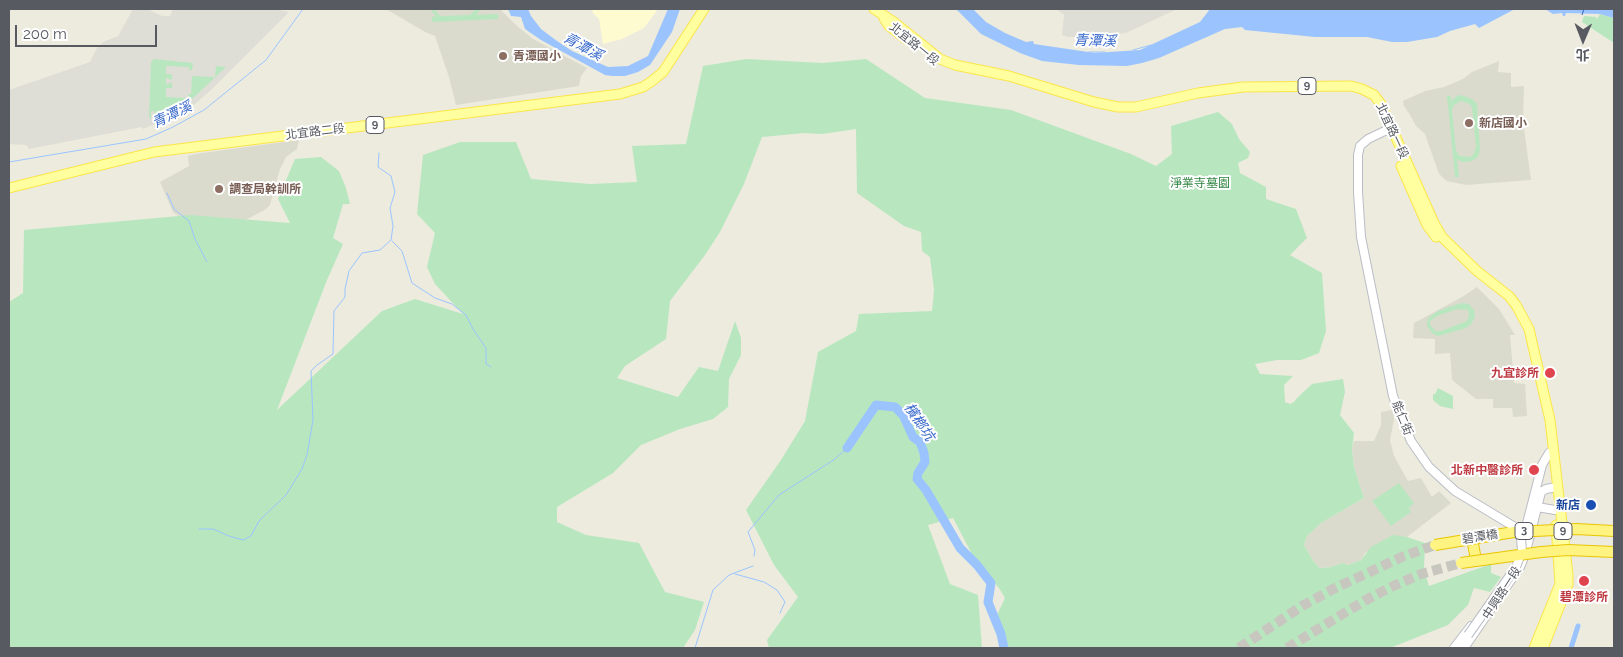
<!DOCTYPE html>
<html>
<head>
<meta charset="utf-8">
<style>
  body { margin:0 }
  #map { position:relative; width:1623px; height:657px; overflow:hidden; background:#ecebde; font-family:Raleway,"Noto Sans TC",sans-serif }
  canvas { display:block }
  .frame { position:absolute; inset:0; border:10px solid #575a61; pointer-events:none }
  .north { position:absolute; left:1558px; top:15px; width:50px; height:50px; -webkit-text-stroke:4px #fff; paint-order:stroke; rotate:181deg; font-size:14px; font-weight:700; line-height:20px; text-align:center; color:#575a61 }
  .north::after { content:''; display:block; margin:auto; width:18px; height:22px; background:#575a61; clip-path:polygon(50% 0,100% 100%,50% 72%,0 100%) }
  .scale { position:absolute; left:15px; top:25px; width:142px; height:22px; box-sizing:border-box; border:2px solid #575a61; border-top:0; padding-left:6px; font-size:15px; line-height:18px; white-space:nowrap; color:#575a61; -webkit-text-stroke:4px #fff; paint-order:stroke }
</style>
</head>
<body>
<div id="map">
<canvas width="1623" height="657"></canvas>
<div class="frame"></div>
<div class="north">北</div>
<div class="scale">200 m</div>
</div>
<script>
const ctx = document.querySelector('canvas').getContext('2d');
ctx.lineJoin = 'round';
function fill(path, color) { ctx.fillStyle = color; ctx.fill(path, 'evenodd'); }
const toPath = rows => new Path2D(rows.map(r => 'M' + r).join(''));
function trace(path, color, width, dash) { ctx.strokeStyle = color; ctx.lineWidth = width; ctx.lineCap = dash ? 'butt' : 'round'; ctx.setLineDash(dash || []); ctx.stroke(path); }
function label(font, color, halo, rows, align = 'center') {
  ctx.font = font + ' Raleway,"Noto Sans TC",sans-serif'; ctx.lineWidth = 4; ctx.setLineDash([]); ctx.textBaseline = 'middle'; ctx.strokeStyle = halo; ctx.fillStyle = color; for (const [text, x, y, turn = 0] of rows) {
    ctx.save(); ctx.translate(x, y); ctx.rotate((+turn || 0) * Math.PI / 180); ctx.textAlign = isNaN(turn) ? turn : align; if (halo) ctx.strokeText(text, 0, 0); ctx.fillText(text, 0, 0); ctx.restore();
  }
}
fill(toPath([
  [592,9,658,9,644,28,622,39,603,44,599,19,593,13]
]), '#fffbd0');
fill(toPath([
  [133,9,147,9,162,16,170,16,173,9,275,9,289,12,212,89,195,104,179,114,143,129,142,127,29,149,26,145,9,144,9,90,90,62,97,48,103,42,118,36],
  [1056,9,1177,9,1126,33,1105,36,1085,37,1068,37,1062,35,1064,15]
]), '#dfded6');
fill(toPath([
  [386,9,500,9,516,25,533,39,587,68,581,76,579,86,456,105,449,77,435,36,425,32],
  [1499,61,1498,72,1511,73,1511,87,1524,86,1523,121,1531,180,1466,185,1447,181,1439,174,1425,134,1416,126,1410,115,1404,106,1403,101,1425,91,1444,87,1463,79,1472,72],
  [299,140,297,149,286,157,280,169,270,205,266,209,242,222,188,223,173,212,160,182,189,166,188,156,195,154],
  [1477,287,1499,309,1515,335,1510,335,1514,383,1525,384,1527,416,1513,417,1512,408,1493,408,1493,399,1476,399,1452,380,1450,353,1435,354,1435,339,1413,338,1414,323,1462,297],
  [1393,410,1394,419,1390,440,1394,456,1408,481,1421,478,1432,497,1439,491,1451,503,1407,537,1399,537,1365,553,1361,560,1348,565,1343,563,1331,567,1320,568,1314,562,1304,545,1307,536,1321,523,1364,498,1354,467,1352,449,1354,441,1374,441,1381,425,1381,412]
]), '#dbdbcd');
fill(toPath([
  [430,9,434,9,440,16,470,15,476,9,481,9,476,15,498,14,498,19,432,22,432,17,436,16],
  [1600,14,1614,18,1614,43,1582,22,1584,16,1596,17,1597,19],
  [154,59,193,63,192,70,189,70,189,67,166,66,166,74,172,74,172,80,166,78,166,85,172,82,172,88,166,88,166,97,188,98,188,94,191,94,192,76,215,77,216,66,226,67,192,99,177,110,159,119,154,119,155,111,151,111,151,119,149,117,151,62],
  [746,59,823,63,866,59,925,98,1011,110,1131,154,1156,166,1172,154,1171,126,1218,112,1232,124,1239,139,1250,152,1248,158,1238,163,1240,173,1266,187,1266,199,1296,209,1307,238,1290,255,1322,273,1326,331,1319,353,1301,360,1277,360,1255,364,1260,374,1293,376,1284,385,1285,402,1290,404,1294,402,1297,398,1312,384,1343,379,1345,392,1340,415,1354,433,1352,449,1354,467,1364,498,1321,523,1307,536,1304,545,1314,562,1320,568,1331,567,1343,563,1348,565,1361,560,1371,547,1393,535,1407,537,1425,543,1424,570,1429,586,1491,564,1491,573,1501,577,1490,592,1474,588,1468,605,1448,625,1390,648,1004,648,996,617,1005,598,999,588,974,558,953,518,928,525,950,584,978,595,982,648,769,648,767,640,798,597,774,565,746,510,781,460,805,421,818,352,856,331,859,314,932,311,934,290,930,257,922,251,921,232,904,226,857,193,856,129,822,134,804,133,762,137,744,184,720,232,705,255,670,301,666,339,625,366,617,378,678,397,699,367,718,371,735,321,741,338,741,355,729,379,728,407,713,419,680,429,641,445,613,473,557,507,557,522,586,535,639,543,665,592,704,602,695,630,683,648,9,648,9,302,23,293,24,230,190,215,290,223,278,199,295,159,321,157,339,171,346,188,350,204,343,204,333,238,343,244,327,280,277,410,382,311,415,299,463,314,435,284,427,267,435,233,417,214,423,155,460,142,516,142,531,179,590,184,637,182,632,146,686,144,703,66],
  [1461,95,1472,99,1477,104,1480,150,1478,157,1472,161,1462,162,1457,159,1459,177,1455,177,1447,96,1451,96,1451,101,1457,96],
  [1461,101,1470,104,1472,108,1476,147,1473,155,1470,157,1460,156,1456,151,1452,110,1454,105],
  [1461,303,1469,304,1474,310,1475,317,1471,324,1466,328,1442,335,1438,336,1432,333,1427,326,1428,318,1438,311],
  [1457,309,1468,310,1469,315,1467,321,1441,331,1436,331,1430,325,1430,321,1437,316],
  [1438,388,1453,396,1453,409,1440,406,1433,400,1433,394,1435,394],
  [1399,483,1414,503,1409,508,1411,512,1391,526,1372,501]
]), '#b8e7bf');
fill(toPath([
  [508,9,528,9,531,16,541,29,557,41,572,51,608,67,628,66,648,56,668,9,680,9,672,32,650,65,638,72,625,76,612,76,605,75,541,40,525,29,521,17,511,16],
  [956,9,973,9,986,22,1005,33,1026,42,1033,41,1034,44,1095,53,1140,50,1200,22,1210,9,1515,9,1479,28,1475,24,1450,31,1437,37,1407,42,1392,42,1367,37,1315,37,1245,30,1242,27,1225,29,1159,58,1142,63,1127,66,1079,65,1042,61,1020,53,981,34],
  [1545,9,1614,9,1614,18,1600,14,1566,13,1565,16,1563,16,1562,13,1553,14]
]), '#9bc4ff');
trace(toPath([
  [1133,50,1151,45],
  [1089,52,1105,52],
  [9,162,146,139,173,127,204,110,266,60,303,9],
  [167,193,174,209,189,221,195,239,207,262],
  [392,241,402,251,412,283,435,298,452,304,466,315,473,329,486,348,486,364,491,367],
  [199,529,213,529,229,536,243,540,251,536,259,521,286,495,302,469,307,455,313,420,311,371,317,365,333,354,334,311,345,297,345,289,349,271,362,253,380,250,391,240,393,226,390,208,395,192,391,176,378,167,379,153],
  [754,556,755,550,748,532,779,495,835,459,847,448],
  [735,574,764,582,777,590,785,602,780,613],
  [695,648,713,590,729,575,753,566]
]), '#9bc4ff', 1);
trace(toPath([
  [1571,648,1578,626]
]), '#9bc4ff', 5);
trace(toPath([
  [847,448,876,405,895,407,903,415,913,437,920,442,924,453,925,462,918,473,917,479,926,490,960,548,977,565,991,583,988,602,1001,634,1004,648]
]), '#9bc4ff', 9);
trace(toPath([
  [1582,15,1584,9]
]), '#3667ca', 1, [6, 5]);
trace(toPath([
  [1239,648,1302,606,1333,589,1404,556,1435,545],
  [1287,648,1364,601,1391,587,1421,574,1461,563]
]), '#c7c7bf', 10, [10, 5]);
const secondary = toPath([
  [1391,128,1368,139,1360,146,1358,155,1358,192,1361,237,1393,396,1399,412],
  [1537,507,1555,510],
  [1524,535,1542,465,1549,453],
  [1454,648,1471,626],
  [1464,648,1520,567,1525,555,1541,492,1546,489,1557,487]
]);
const primary = toPath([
  [874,9,894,22,940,59,955,65,1009,76,1094,102,1118,107,1136,107,1198,93,1243,87,1351,86,1362,89,1374,95,1381,104,1434,223,1442,237,1477,271,1509,296,1516,305,1529,329,1550,420,1568,575,1568,585,1543,648],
  [884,18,889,26,907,40],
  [1401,166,1427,225,1436,237],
  [9,188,154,152,620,94,643,87,652,81,663,72,704,9],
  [1534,648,1560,584,1556,525]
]);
const highway = toPath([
  [1472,538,1476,560]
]);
trace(secondary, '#bbbdc6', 10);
trace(primary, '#fbe548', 11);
trace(highway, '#eac600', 12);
trace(secondary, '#fff', 8);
trace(primary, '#ffffa0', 9);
trace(highway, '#fff382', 10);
const secondaryBridge = toPath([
  [1399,412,1411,441,1429,467,1455,491,1513,526,1521,538,1522,551,1516,567,1468,635]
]);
const highwayBridge = toPath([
  [1435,545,1514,532,1576,529,1614,531],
  [1461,563,1541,552,1568,550,1614,552]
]);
trace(secondaryBridge, '#bbbdc6', 10, []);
trace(highwayBridge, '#eac600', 12, []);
trace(secondaryBridge, '#fff', 8);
trace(highwayBridge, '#fff382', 10);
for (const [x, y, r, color] of [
  [503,56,5,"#8d6e63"],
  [1469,123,5,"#8d6e63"],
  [219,189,5,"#8d6e63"],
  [1550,373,6,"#e0444e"],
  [1534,470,6,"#e0444e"],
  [1591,505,6,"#1a4fb4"],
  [1584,581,6,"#e0444e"]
]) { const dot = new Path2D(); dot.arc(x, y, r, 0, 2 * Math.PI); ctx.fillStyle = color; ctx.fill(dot); trace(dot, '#fff', 2); }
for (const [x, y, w] of [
  [1307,86,18],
  [375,125,18],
  [1524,531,18],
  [1563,531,18]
]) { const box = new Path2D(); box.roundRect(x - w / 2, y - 8.5, w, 17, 4); ctx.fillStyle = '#fff'; ctx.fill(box); trace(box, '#575a61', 1); }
label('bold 11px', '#575a61', null, [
  ["9",1307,86],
  ["9",375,125],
  ["3",1524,531],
  ["9",1563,531]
]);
label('12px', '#575a61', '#fff', [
  ["北宜路一段",914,44,39],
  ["北宜路一段",1392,131,65],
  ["北宜路二段",315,132,-7],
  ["能仁街",1402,418,68],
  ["碧潭橋",1480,537,-9],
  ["中興路一段",1502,593,-57]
]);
label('bold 12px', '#785e54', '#fff', [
  ["青潭國小",513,56],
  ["新店國小",1479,123],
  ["調查局幹訓所",229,189]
], 'left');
label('12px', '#2d833f', '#fff', [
  ["淨業寺墓園",1200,183]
]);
label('bold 12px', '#be3a42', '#fff', [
  ["九宜診所",1539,373],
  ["北新中醫診所",1523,470],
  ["碧潭診所",1584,597,"center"]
], 'right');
label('bold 12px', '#164399', '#fff', [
  ["新店",1580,505]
], 'right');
label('italic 14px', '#3667ca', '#fff', [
  ["青潭溪",1095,41,2],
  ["青潭溪",583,47,29],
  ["青潭溪",172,115,-26],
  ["檳榔坑",919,422,56]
]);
</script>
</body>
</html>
